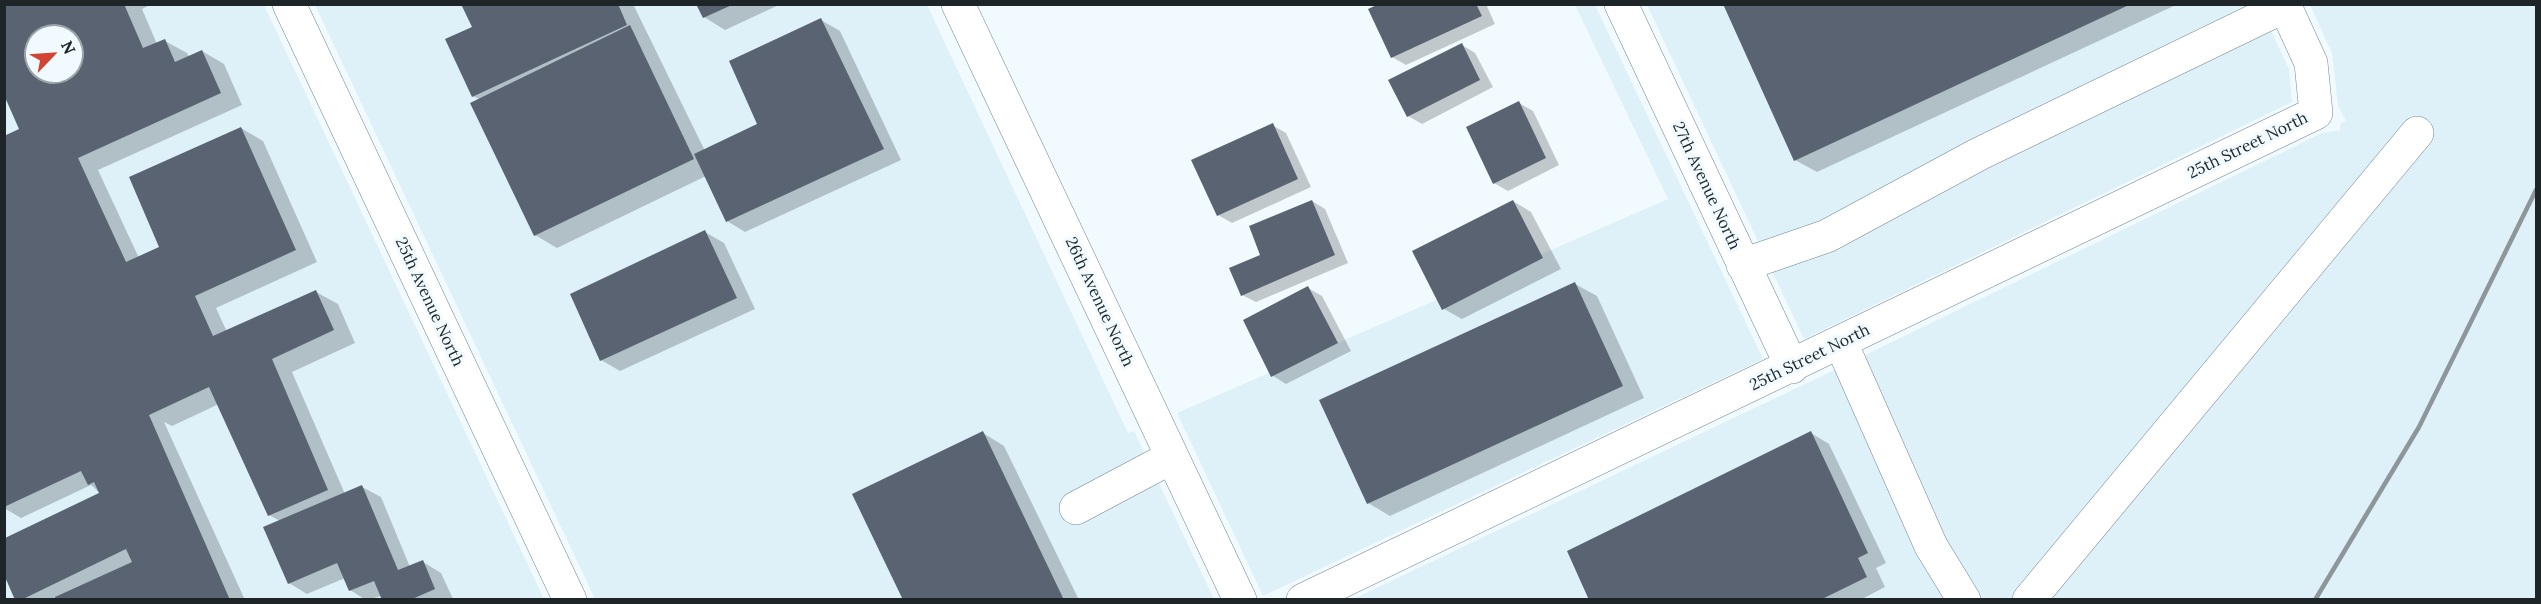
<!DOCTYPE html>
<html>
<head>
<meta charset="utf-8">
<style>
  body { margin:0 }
  #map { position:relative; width:2541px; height:604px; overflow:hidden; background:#f1fafe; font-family:Lora,serif }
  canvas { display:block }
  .frame { position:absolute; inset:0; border:6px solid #1d2529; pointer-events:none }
  .north { position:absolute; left:24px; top:24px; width:60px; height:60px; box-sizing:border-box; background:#f1fafe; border:2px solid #9ca5a9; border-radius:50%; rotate:65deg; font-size:16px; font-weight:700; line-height:24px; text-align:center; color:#1d2529 }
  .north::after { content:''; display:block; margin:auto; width:21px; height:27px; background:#d14431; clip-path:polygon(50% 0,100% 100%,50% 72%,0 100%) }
</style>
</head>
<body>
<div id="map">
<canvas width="2541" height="604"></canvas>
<div class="frame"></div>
<div class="north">N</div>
</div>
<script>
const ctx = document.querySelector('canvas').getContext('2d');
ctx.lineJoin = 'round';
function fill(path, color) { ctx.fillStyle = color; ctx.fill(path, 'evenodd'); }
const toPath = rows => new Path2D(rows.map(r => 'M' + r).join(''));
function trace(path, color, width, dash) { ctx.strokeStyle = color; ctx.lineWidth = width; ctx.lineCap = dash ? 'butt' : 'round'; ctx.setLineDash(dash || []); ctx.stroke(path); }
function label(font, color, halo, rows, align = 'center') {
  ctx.font = font + ' Lora,serif'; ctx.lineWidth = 6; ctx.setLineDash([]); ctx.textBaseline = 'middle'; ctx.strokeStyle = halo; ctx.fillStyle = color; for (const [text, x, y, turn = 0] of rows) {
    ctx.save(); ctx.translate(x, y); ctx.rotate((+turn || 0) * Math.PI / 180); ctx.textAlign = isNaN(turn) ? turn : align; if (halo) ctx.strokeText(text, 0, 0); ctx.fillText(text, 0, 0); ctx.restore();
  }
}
fill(toPath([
  [4,5,264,5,544,599,5,599],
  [36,36,72,36,72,72,36,72],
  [315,5,927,5,1128,433,1134,431,1214,599,595,599],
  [1575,5,1595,5,1763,359,1263,596,1177,413,1668,199],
  [1647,5,2259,5,2289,69,2292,102,1804,339],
  [2310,5,2536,5,2536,599,1351,600,1822,376,2322,133,2340,130,2340,124,2346,121,2338,106,2332,53]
]), '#def1f9');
fill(toPath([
  [4,4,152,4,142,9,157,44,165,41,187,53,189,57,202,51,224,64,242,105,98,170,139,258,161,248,241,128,263,141,317,262,216,308,227,332,316,292,338,304,355,343,292,372,345,494,362,487,381,497,410,567,423,562,441,573,453,599,383,600,382,596,366,600,350,590,345,578,307,594,289,583,280,521,269,515,219,404,172,426,164,422,245,600,17,600,4,573,4,539,101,494,91,485,21,518,4,508,4,340,21,130],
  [36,36,72,36,72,72,36,72],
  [463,4,633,4,705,151,759,125,821,20,840,31,901,160,745,232,727,221,706,176,557,248,535,235,479,99,473,96,474,28],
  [698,4,781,4,725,30,704,17],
  [1382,4,1486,4,1495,24,1406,65,1392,57],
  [1725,4,2178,4,1817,172,1795,160],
  [1462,45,1475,53,1493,87,1422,124,1408,116],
  [1519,103,1533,111,1559,165,1508,191,1494,183],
  [1272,125,1286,133,1311,187,1232,223,1218,215],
  [1312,201,1325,209,1348,263,1256,302,1242,295,1262,255],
  [1513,201,1531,212,1561,269,1462,319,1444,309],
  [705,232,724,243,755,309,620,371,601,360],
  [1575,284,1597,296,1644,398,1390,516,1368,503],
  [1308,288,1322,296,1351,351,1286,384,1273,376],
  [983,433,1004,446,1079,600,904,600],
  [1811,433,1829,444,1886,563,1876,568,1885,587,1860,600,1590,600]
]), '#0003');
fill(toPath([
  [4,4,124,4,143,48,165,39,175,62,202,50,221,93,78,158,126,262,159,247,129,177,241,127,296,250,195,296,213,336,316,290,334,330,272,359,328,490,268,516,209,387,149,415,230,600,56,600,55,597,132,562,126,549,21,600,15,600,5,577,5,538,99,493,94,482,88,485,81,471,4,507,4,136,19,129,4,95],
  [36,36,72,36,72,72,36,72],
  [461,4,618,4,627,25,472,97,445,39,472,27],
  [696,4,734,4,703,18],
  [1379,4,1476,4,1482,16,1391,58,1368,9],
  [1723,4,2131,4,1794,161],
  [821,18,884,149,726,222,694,154,757,124,729,61],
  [630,25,694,159,534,236,470,103],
  [1462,43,1480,80,1407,117,1388,80],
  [1519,101,1546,158,1493,184,1466,127],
  [1273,123,1298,179,1217,216,1191,160],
  [1312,200,1335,255,1241,296,1229,268,1260,255,1249,226],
  [1513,200,1543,258,1442,310,1412,251],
  [705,230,737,298,600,361,570,294],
  [1575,282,1623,386,1367,504,1319,400],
  [1308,286,1338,343,1271,377,1243,320],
  [983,431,1064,600,903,600,852,494],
  [1811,431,1868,553,1858,558,1867,577,1820,600,1589,600,1567,551],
  [362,485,398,570,423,560,435,589,410,600,382,600,374,581,349,591,337,563,288,584,263,527]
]), '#596372');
const minor = toPath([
  [289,4,570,600],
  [958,4,1240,600],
  [1621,4,1792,367],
  [1743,265,1827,236,1979,154,2285,6],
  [1841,343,1931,546,1964,600],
  [1076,508,1172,457],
  [1303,600,2316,113,2311,63,2284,4],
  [2029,600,2417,133]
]);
trace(minor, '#728790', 34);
trace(minor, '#fff', 33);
trace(toPath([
  [2315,600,2419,427,2536,190]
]), '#8d969a', 4.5);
label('16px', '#1d2529', '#f1fafe', [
  ["25th Street North",2248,146,-26],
  ["27th Avenue North",1706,186,65],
  ["25th Avenue North",429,302,65],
  ["26th Avenue North",1099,302,65],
  ["25th Street North",1810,358,-26]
]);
</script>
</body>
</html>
